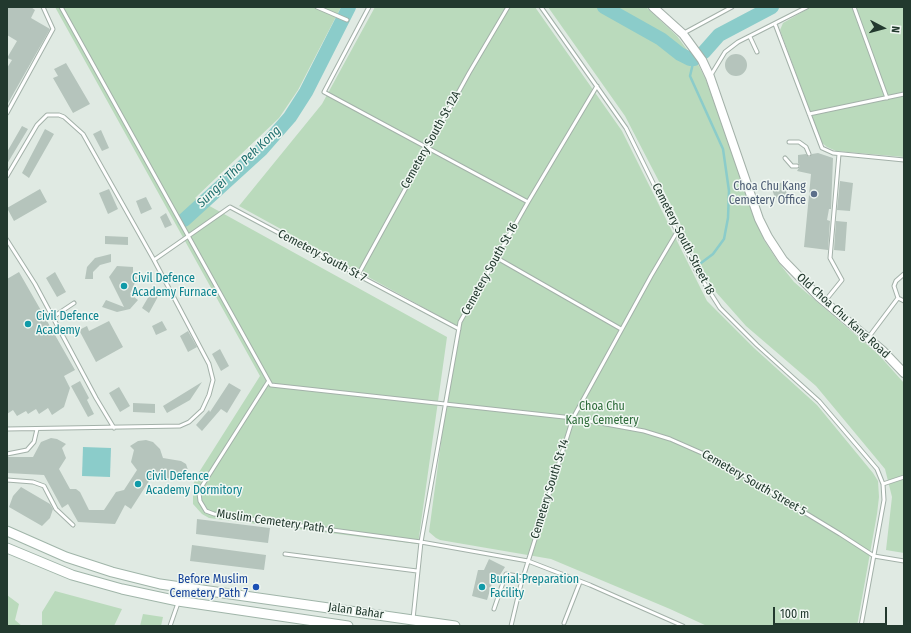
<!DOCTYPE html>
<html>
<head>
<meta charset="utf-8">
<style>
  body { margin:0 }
  #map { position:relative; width:911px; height:633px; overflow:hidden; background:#e0eae3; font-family:"Fira Sans Condensed",sans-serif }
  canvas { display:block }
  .frame { position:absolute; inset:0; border:8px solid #22392e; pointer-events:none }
  .north { position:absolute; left:863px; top:8px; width:40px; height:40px; -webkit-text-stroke:3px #f0f7f2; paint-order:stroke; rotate:96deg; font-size:11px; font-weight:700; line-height:16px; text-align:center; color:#22392e }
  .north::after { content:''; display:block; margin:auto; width:14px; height:18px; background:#22392e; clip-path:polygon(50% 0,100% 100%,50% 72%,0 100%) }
  .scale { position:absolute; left:773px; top:607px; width:114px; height:18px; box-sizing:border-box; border:2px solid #22392e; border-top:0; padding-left:5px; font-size:12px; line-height:14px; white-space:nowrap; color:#22392e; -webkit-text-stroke:3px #f0f7f2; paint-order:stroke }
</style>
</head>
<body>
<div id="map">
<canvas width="911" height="633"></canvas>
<div class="frame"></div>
<div class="north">N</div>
<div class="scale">100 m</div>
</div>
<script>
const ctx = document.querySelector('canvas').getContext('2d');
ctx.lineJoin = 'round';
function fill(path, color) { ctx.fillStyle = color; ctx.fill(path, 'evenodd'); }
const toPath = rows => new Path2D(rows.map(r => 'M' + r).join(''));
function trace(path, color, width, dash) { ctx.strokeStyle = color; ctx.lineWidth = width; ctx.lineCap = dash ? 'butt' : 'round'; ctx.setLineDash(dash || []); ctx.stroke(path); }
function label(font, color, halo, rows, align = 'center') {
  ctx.font = font + ' "Fira Sans Condensed",sans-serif'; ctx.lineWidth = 3; ctx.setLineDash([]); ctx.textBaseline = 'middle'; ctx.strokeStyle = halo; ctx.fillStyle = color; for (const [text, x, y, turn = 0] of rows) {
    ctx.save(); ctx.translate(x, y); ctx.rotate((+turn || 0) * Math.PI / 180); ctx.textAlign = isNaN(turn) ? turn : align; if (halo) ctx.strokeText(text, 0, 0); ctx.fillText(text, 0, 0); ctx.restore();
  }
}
fill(toPath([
  [55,7,341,7,298,90,279,118,195,198,447,337,418,544,209,518,202,514,193,504,193,485,196,477,260,376],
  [375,7,535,7,622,131,707,301,754,348,817,405,873,473,878,481,879,497,877,514,857,626,707,626,670,609,551,559,440,540,436,538,429,532,444,420,461,328,239,206,322,104],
  [548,7,646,7,677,36,699,66,707,82,755,220,764,240,779,263,794,282,878,354,904,383,904,553,886,550,892,497,885,469,816,386,746,326,715,291,686,239,679,220,625,116],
  [811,7,904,7,904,157,836,151,827,147,821,142,780,30,783,23],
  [55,591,122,609,114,626,42,626,42,612],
  [7,595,19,604,15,620,22,626,7,626],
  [143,614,163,617,161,626,140,626]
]), '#badabc');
fill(toPath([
  [83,447,111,448,110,477,82,476]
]), '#8bccca');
trace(toPath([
  [694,59,690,76,723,149,729,191,728,218,724,239,713,254,701,263]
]), '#8bccca', 2.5);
trace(toPath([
  [604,7,661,39,680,54,690,59,694,59,704,52,719,35,772,7],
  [184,220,262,149,290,117,306,92,349,7]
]), '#8bccca', 14);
fill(toPath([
  [7,7,31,7,35,10,31,18,50,29,7,105,7,68,12,60,7,58,17,41,7,35],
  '725 65a11 11 0 1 1 22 0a11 11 0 1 1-22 0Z',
  [66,63,90,104,73,113,53,78,58,76,54,69],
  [22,126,28,129,7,164,7,152],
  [45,129,54,134,29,178,22,173],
  [101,130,109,148,102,151,93,134],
  [818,153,833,158,831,209,829,209,827,220,830,221,828,250,804,247,811,174,797,171,800,166,798,163,798,155,806,154,809,157,812,154],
  [840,181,853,183,850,211,837,210],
  [783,182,787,194,775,198,771,186],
  [40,189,47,202,14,221,7,208],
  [109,189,118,209,108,214,99,193],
  [146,197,152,209,141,214,136,201],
  [166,213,172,225,165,228,160,217],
  [836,221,847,222,845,251,834,250],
  [105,236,128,237,128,245,105,244],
  [111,254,111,262,100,265,93,272,93,279,85,279,87,267,95,258],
  [117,266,133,267,133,272,137,278,130,294,138,300,130,309,117,312,102,307,106,300,124,307,109,277],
  [19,272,75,370,64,376,70,388,64,407,52,415,48,408,39,414,36,409,28,414,26,411,17,416,13,410,7,414,7,279],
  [55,272,66,292,57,297,46,278],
  [153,289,160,293,149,313,142,308],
  [109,321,123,347,96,362,79,330,87,326,89,331],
  [162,321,167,330,156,335,152,326],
  [188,331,197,347,188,352,180,336],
  [220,349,229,366,221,371,212,354],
  [80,381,89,398,87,400,94,414,88,417,71,386],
  [202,382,190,400,167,413,163,406],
  [229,383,241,390,227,413,221,409,202,431,196,425,209,410,210,412],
  [119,387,130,406,120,412,109,393],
  [133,403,155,404,155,413,133,412],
  [51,438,57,439,66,444,62,448,66,458,59,469,70,489,76,489,80,492,89,510,104,510,116,492,124,490,137,470,131,462,134,450,130,446,138,441,146,440,153,442,160,449,163,458,181,461,186,464,188,470,180,479,151,478,131,509,125,505,115,524,78,522,68,504,62,508,44,475,7,473,7,457,33,457,41,442],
  [21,487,50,504,53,509,50,518,42,526,9,507,13,496],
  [197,519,270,528,268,543,196,534],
  [192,545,266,555,264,570,190,561],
  [489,559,505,567,498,578,494,577,487,600,472,596,478,570,484,570]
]), '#b5c4bc');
const service = toPath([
  [61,7,271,385,573,418,644,431,670,439,720,461,840,534,874,556,904,561],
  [317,7,347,20],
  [369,7,324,92,528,202],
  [541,7,626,128,696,270,720,308,757,345,819,401,877,469,883,484,884,500,861,626],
  [854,7,887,98],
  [775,24,822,148,833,153,904,160],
  [684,33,732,7],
  [750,37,757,52],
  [711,75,725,52,738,42,807,7],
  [7,113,53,29,43,7],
  [809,114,904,94],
  [789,142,799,142,806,147,809,154],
  [785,158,792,166,797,166],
  [7,176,37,125,47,115,59,115,64,117,83,134,154,260,209,364,213,380,209,395,202,410,189,422,180,426,7,429],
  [7,240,35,284,96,398,114,428],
  [497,258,621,329],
  [154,260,230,207,459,329],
  [904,274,896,281,894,286,898,298,904,301],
  [358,275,469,73,508,7],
  [825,301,842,280,830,258,839,154],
  [53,317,74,303],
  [868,338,898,298],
  [268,382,202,486,199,493,200,501,206,511,214,514,421,542,528,561,590,585,683,626],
  [7,454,27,450,34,442,37,429],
  [7,480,33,482,44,486,56,509,73,525],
  [883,484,904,477],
  [285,554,417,571],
  [494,609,506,574,523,577],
  [413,619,421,542,460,322,528,202,597,86],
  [564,623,580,582],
  [170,626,178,603],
  [511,626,521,584,573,418,651,276,677,232]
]);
const tertiary = toPath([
  [653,7,683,34,702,60,710,77,759,219,768,237,783,260,819,297,882,350,904,373]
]);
const secondary = toPath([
  [7,531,66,557,112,572,160,584,455,626],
  [7,548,72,575,122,589,178,601,348,626]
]);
trace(service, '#a3b1a9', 5);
trace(tertiary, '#a3b1a9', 10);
trace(secondary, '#a0b5a9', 11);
trace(service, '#fff', 3);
trace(tertiary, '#fff', 8);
trace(secondary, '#fff', 9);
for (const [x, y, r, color] of [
  [814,194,4,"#5c6f8a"],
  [124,286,4,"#0f9aa8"],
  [28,324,4,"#0f9aa8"],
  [138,484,4,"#0f9aa8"],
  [256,587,4,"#1a4fb4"],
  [482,587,4,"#0f9aa8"]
]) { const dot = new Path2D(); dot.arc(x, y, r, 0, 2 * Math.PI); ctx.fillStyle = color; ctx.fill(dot); trace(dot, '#f0f7f2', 1.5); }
label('12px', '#22392e', '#f0f7f2', [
  ["Cemetery South St 12A",431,140,-61],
  ["Cemetery South Street 18",683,239,63],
  ["Cemetery South St 7",322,256,28],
  ["Cemetery South St 16",490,269,-61],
  ["Old Choa Chu Kang Road",843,316,42],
  ["Cemetery South Street 5",754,483,30],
  ["Cemetery South St 14",550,489,-73],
  ["Muslim Cemetery Path 6",275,522,8],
  ["Jalan Bahar",356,611,8]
]);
label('12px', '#4e5e75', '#f0f7f2', [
  ["Choa Chu Kang",806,187],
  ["Cemetery Office",806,201]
], 'right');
label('12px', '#0d838f', '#f0f7f2', [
  ["Civil Defence",132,279],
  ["Academy Furnace",132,293],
  ["Civil Defence",36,317],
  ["Academy",36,331],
  ["Civil Defence",146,477],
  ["Academy Dormitory",146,491],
  ["Burial Preparation",490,580],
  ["Facility",490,594]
], 'left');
label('12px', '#2f6c3b', '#f0f7f2', [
  ["Choa Chu",602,407],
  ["Kang Cemetery",602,421]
]);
label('12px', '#164399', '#f0f7f2', [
  ["Before Muslim",248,580],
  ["Cemetery Path 7",248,594]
], 'right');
label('italic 13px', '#20706f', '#f0f7f2', [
  ["Sungei Tho Pek Kong",239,167,-44]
]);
</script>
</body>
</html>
